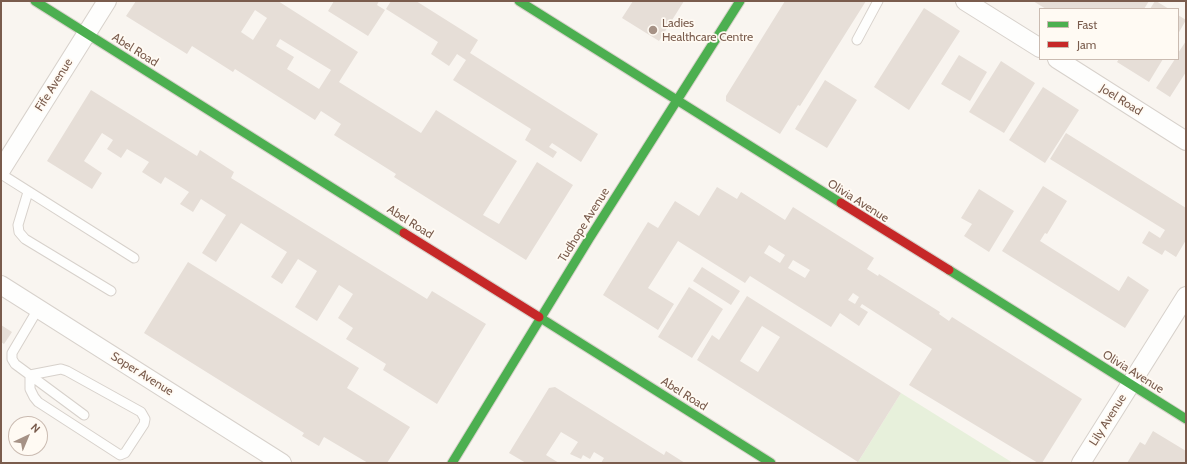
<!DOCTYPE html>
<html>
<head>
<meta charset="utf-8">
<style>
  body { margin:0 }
  #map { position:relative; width:1187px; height:464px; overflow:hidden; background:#f9f5f0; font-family:Cabin,sans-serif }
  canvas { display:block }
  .frame { position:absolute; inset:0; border:2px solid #7a5c4d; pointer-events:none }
  .legend { position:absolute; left:1039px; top:8px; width:140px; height:52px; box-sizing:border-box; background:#fffaf3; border:1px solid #cabbb1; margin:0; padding:5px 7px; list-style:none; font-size:12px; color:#7a5c4d }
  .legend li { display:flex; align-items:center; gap:8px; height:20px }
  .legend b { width:20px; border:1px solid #cabbb1 }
  .north { position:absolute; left:8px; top:416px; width:40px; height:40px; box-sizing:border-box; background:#fffaf3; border:1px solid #cabbb1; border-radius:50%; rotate:44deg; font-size:11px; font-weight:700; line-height:16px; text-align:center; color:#7a5c4d }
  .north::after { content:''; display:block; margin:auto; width:14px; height:18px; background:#a69286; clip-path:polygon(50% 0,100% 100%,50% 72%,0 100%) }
</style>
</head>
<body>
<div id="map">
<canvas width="1187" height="464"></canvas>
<div class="frame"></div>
<ul class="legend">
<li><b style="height:5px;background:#4caf50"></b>Fast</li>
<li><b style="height:5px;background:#c62828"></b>Jam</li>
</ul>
<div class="north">N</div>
</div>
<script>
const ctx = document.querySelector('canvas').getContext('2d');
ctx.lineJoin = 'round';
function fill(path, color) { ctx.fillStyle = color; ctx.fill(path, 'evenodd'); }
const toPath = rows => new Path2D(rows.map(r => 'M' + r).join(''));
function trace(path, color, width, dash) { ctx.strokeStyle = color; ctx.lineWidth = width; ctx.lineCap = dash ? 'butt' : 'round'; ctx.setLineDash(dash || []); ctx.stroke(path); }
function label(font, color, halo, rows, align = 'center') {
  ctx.font = font + ' Cabin,sans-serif'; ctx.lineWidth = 3.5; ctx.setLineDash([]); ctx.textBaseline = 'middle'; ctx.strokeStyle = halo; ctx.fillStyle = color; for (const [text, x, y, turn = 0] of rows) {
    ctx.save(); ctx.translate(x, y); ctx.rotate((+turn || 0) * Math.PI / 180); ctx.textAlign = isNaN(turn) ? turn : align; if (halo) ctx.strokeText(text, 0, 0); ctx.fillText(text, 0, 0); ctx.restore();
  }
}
fill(toPath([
  [901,393,1013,463,858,462]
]), '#e7f0db');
fill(toPath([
  [136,1,278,1,358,52,339,82,421,133,436,110,517,161,483,215,499,224,537,162,573,185,526,260,394,177,396,174,334,135,341,124,321,111,315,120,235,69,233,72,192,46,187,54,126,16],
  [255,10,267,18,253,40,241,32],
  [280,39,331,70,319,89,287,69,294,57,276,46],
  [334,1,379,1,377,5,385,10,368,36,328,11],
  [391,1,416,1,478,40,470,53,598,134,581,162,552,143,549,147,557,152,553,158,525,140,531,129,453,80,466,60,457,54,449,66,431,54,438,42,386,9],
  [633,1,684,1,659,41,622,18],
  [785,1,866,1,800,106,798,105,780,134,726,101,726,96],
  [1033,1,1149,1,1144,9,1046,9],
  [1155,1,1156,1,1169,9,1150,9],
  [924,8,960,31,909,110,874,87],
  [1178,15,1186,20,1178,34],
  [1186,41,1186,72,1170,97,1156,88,1175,59,1178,59,1178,53],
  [959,55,987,72,970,101,941,84],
  [1119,59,1163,59,1149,82,1117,62],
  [1001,61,1035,83,1004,133,969,112],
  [825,80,857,100,827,148,795,129],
  [1043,87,1079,110,1045,163,1009,140],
  [91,90,197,156,200,150,234,172,231,178,427,299,432,291,486,324,437,404,383,370,386,364,346,339,353,328,338,318,353,294,339,285,317,321,295,307,317,271,298,259,282,284,271,277,287,252,241,223,216,262,202,253,226,215,201,199,193,212,180,204,189,192,165,177,161,184,142,172,149,162,127,149,121,158,107,149,113,140,102,133,84,161,102,173,92,189,47,161],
  [1066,133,1186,208,1186,240,1176,257,1165,250,1162,255,1142,243,1149,231,1160,238,1165,230,1050,159],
  [1043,186,1067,201,1047,234,1045,233,1040,241,1119,291,1128,276,1149,290,1125,328,1002,251],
  [717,187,737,199,741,192,785,220,793,207,874,258,867,269,878,276,879,274,940,312,939,314,949,321,952,317,1082,399,1042,463,1038,463,909,385,932,349,862,304,860,307,868,312,859,326,840,313,831,327,750,276,745,283,678,241,648,288,674,304,658,330,603,295,648,222,658,228,675,201,699,216],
  [769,245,785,255,780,263,764,253],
  [793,260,810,270,805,278,788,268],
  [853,293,859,297,855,304,848,300],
  [979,189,1014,211,989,252,964,236,972,224,961,218],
  [188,262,359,368,347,388,410,427,387,463,368,463,324,437,319,446,302,436,304,433,144,333],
  [702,267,740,291,731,305,693,281],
  [689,287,723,309,692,358,658,337],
  [747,296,901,393,858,462,697,360,712,335,719,340],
  [762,326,780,337,758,372,740,361],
  [1,325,12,332,4,344,1,342],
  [555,387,664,455,666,451,685,463,601,463,604,458,594,452,590,459,583,455,581,459,570,454,578,442,561,432,546,455,559,463,526,463,509,453,549,388],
  [1153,431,1186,451,1186,463,1127,463,1140,442,1145,445]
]), '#e6ded7');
const lane = toPath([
  [857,40,878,1],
  [1,174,134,258],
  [28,192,18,225,19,232,25,239,111,291],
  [38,309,12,353,12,359,15,364,84,415],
  [61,369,67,371,141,412,145,419,144,424,125,453,120,455,38,402,34,397,30,389,30,375,61,369]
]);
const street = toPath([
  [965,1,1040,48],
  [1057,59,1186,141],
  [1,170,107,1],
  [1,285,282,463],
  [1081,463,1186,296]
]);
const fast = toPath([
  [35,1,404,233],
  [519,1,841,203],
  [949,270,1186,419],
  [539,317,771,463],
  [452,463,589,239,740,1]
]);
const jam = toPath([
  [841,203,949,270],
  [404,233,539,317]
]);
trace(lane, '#d7d1cb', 11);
trace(street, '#d7d1cb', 20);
trace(fast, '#d9d2cb', 11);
trace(jam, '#d9d2cb', 11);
trace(lane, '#fefefd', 9);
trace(street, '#fefefd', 18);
trace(fast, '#4caf50', 9);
trace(jam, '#c62828', 9);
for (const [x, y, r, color] of [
  [653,30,5,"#a69286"]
]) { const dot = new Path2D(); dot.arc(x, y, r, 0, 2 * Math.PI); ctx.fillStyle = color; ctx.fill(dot); trace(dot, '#fffaf3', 1.5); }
label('12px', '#7a5c4d', '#fffaf3', [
  ["Ladies",662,23],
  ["Healthcare Centre",662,37]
], 'left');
label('12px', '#7a5c4d', '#fffaf3', [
  ["Abel Road",135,50,32],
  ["Fife Avenue",54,85,-58],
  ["Joel Road",1121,100,32],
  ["Olivia Avenue",858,201,32],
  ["Abel Road",410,222,32],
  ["Tudhope Avenue",584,225,-58],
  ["Olivia Avenue",1133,372,32],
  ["Soper Avenue",142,374,32],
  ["Abel Road",684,394,32],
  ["Lily Avenue",1108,420,-58]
]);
</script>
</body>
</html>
